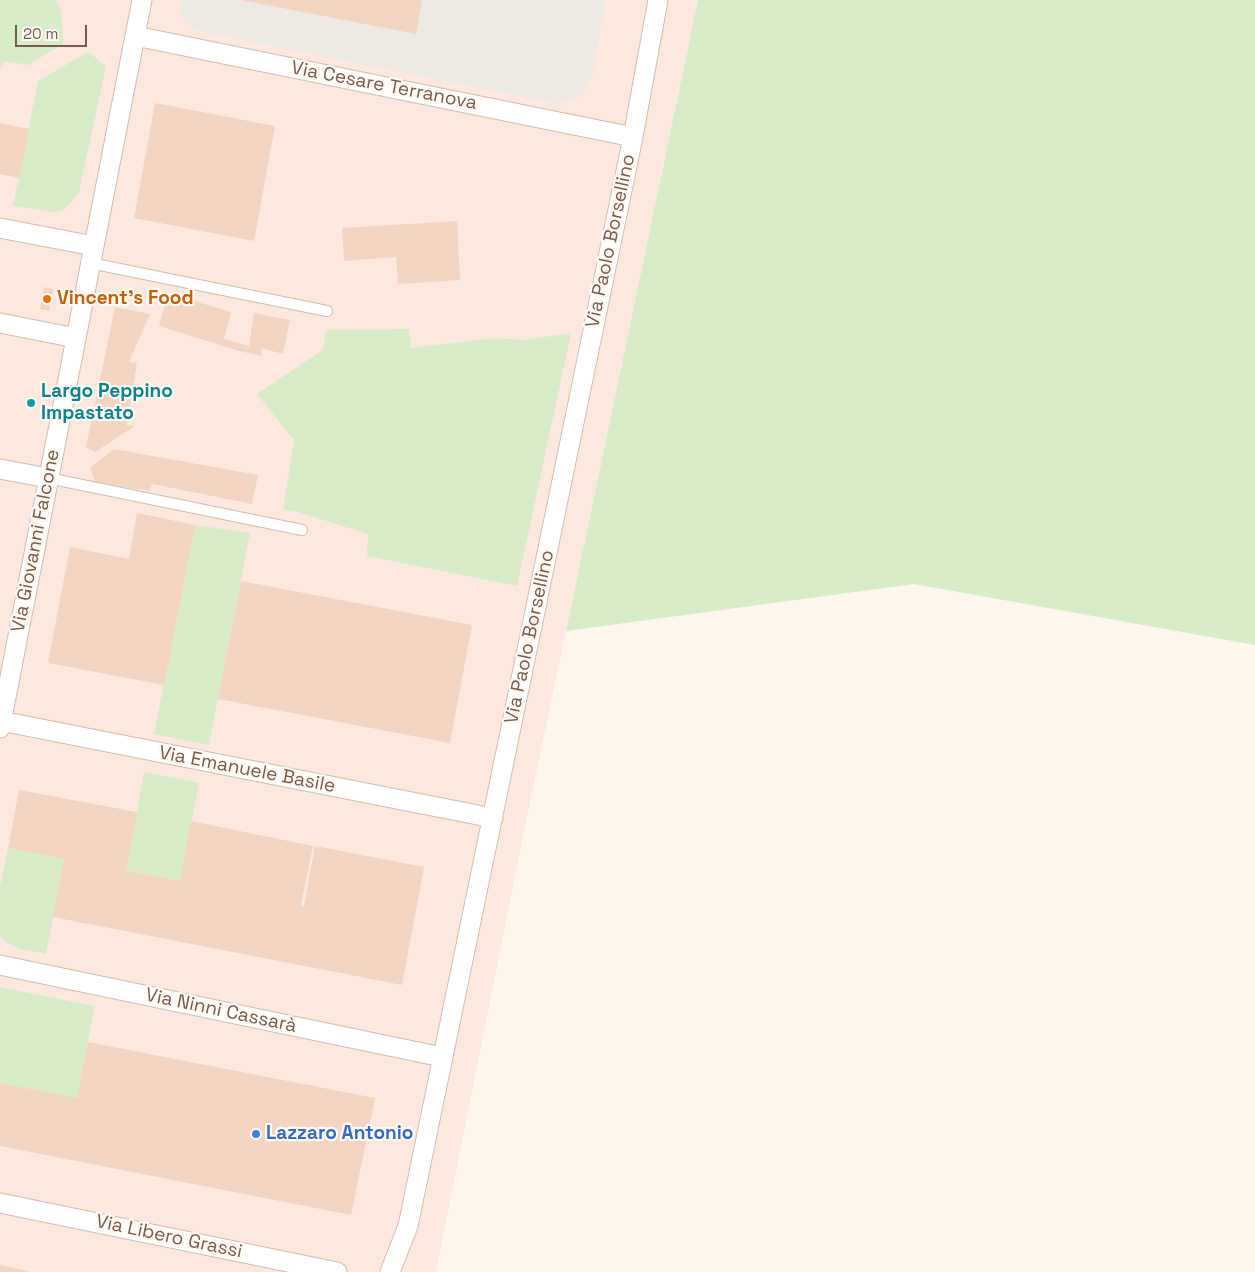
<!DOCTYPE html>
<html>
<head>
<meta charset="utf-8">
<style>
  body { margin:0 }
  #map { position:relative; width:1255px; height:1272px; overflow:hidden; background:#fdf6ec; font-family:"Space Grotesk",sans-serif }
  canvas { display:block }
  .scale { position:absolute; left:15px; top:25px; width:72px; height:22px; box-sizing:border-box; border:2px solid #7a5c4d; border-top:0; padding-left:6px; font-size:15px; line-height:18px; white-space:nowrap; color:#7a5c4d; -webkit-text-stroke:4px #fffaf3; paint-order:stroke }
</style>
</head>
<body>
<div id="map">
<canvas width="1255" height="1272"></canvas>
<div class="scale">20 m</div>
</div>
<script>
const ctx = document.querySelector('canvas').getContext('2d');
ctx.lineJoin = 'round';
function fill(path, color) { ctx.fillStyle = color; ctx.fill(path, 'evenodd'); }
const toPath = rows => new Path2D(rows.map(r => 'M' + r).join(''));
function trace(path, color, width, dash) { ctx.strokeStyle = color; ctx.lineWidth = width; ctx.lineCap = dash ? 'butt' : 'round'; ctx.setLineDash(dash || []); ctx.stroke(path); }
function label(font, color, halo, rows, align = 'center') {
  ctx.font = font + ' "Space Grotesk",sans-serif'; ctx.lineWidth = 4.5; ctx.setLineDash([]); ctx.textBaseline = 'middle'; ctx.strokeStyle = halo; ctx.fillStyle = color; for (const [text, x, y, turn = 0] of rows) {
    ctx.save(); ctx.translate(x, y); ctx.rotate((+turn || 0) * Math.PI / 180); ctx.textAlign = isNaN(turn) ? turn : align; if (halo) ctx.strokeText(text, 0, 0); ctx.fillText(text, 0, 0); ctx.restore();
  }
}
fill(toPath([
  [0,0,698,0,523,836,436,1272,0,1272]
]), '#fde8e0');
fill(toPath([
  [180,0,606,0,591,82,581,95,570,101,558,104,197,31,182,19,179,6]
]), '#efe9e4');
fill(toPath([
  [0,0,55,0,61,10,63,44,28,65,5,61,0,67],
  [698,0,1255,0,1255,645,914,584,566,631],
  [88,52,106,66,79,192,65,209,55,212,13,206,38,81],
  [409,329,411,348,496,338,524,340,571,333,517,586,367,556,368,534,298,512,283,510,294,440,257,394,323,350,326,330],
  [195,525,250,533,209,745,154,734],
  [144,772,199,783,180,881,126,871],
  [8,848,64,859,46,954,20,949,6,942,0,935,0,886],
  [0,987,95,1006,77,1098,0,1083]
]), '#d8ecc9');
fill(toPath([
  [241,0,422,0,416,34],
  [155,103,275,126,254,241,134,218],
  [0,123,29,129,19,178,0,174],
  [457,221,460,280,398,284,396,257,344,261,342,228],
  [44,287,53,289,49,311,40,309],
  [168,293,231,312,224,339,249,346,254,313,290,320,283,354,261,348,262,356,239,351,159,326],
  [115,307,150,314,129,362,137,363,127,425,135,426,95,452,86,447],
  [114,449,258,475,252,504,152,484,150,491,95,482,90,468],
  [137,513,195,525,164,685,48,663,70,547,129,559],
  [241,581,472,625,450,743,218,699],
  [19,790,137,812,126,871,180,881,191,821,313,846,301,905,304,906,315,846,424,867,402,985,53,917,64,859,8,848],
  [88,1042,375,1098,351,1215,0,1146,0,1083,77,1098],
  [0,1265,28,1271,28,1272,0,1272]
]), '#f3d5c3');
const service = toPath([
  [90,263,327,311],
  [48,478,302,530]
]);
const minor = toPath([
  [135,36,633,137],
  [0,228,94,246],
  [0,323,76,338],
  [0,469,48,478],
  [1,721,493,818],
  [0,728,142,0],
  [0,965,442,1057],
  [0,1203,337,1272],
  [390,1272,408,1226,633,137,658,0]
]);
trace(service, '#d1beb0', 12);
trace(minor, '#d1beb0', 21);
trace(service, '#fff', 10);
trace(minor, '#fff', 19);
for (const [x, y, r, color] of [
  [47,299,5,"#e8710a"],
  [31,403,5,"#0f9aa8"],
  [256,1134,5,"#3f7fe0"]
]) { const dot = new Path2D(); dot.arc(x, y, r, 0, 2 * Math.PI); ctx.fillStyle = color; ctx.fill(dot); trace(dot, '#fffaf3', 2); }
label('19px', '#7a5c4d', '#fffaf3', [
  ["Via Cesare Terranova",384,86,11],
  ["Via Paolo Borsellino",611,241,-78],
  ["Via Giovanni Falcone",36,541,-79],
  ["Via Paolo Borsellino",530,637,-78],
  ["Via Emanuele Basile",247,770,11],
  ["Via Ninni Cassarà",221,1011,12],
  ["Via Libero Grassi",169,1237,12]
]);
label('bold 19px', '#c56008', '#fffaf3', [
  ["Vincent's Food",57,299]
], 'left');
label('bold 19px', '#0d838f', '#fffaf3', [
  ["Largo Peppino",41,392],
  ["Impastato",41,414]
], 'left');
label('bold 19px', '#366cbe', '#fffaf3', [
  ["Lazzaro Antonio",266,1134]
], 'left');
</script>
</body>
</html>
